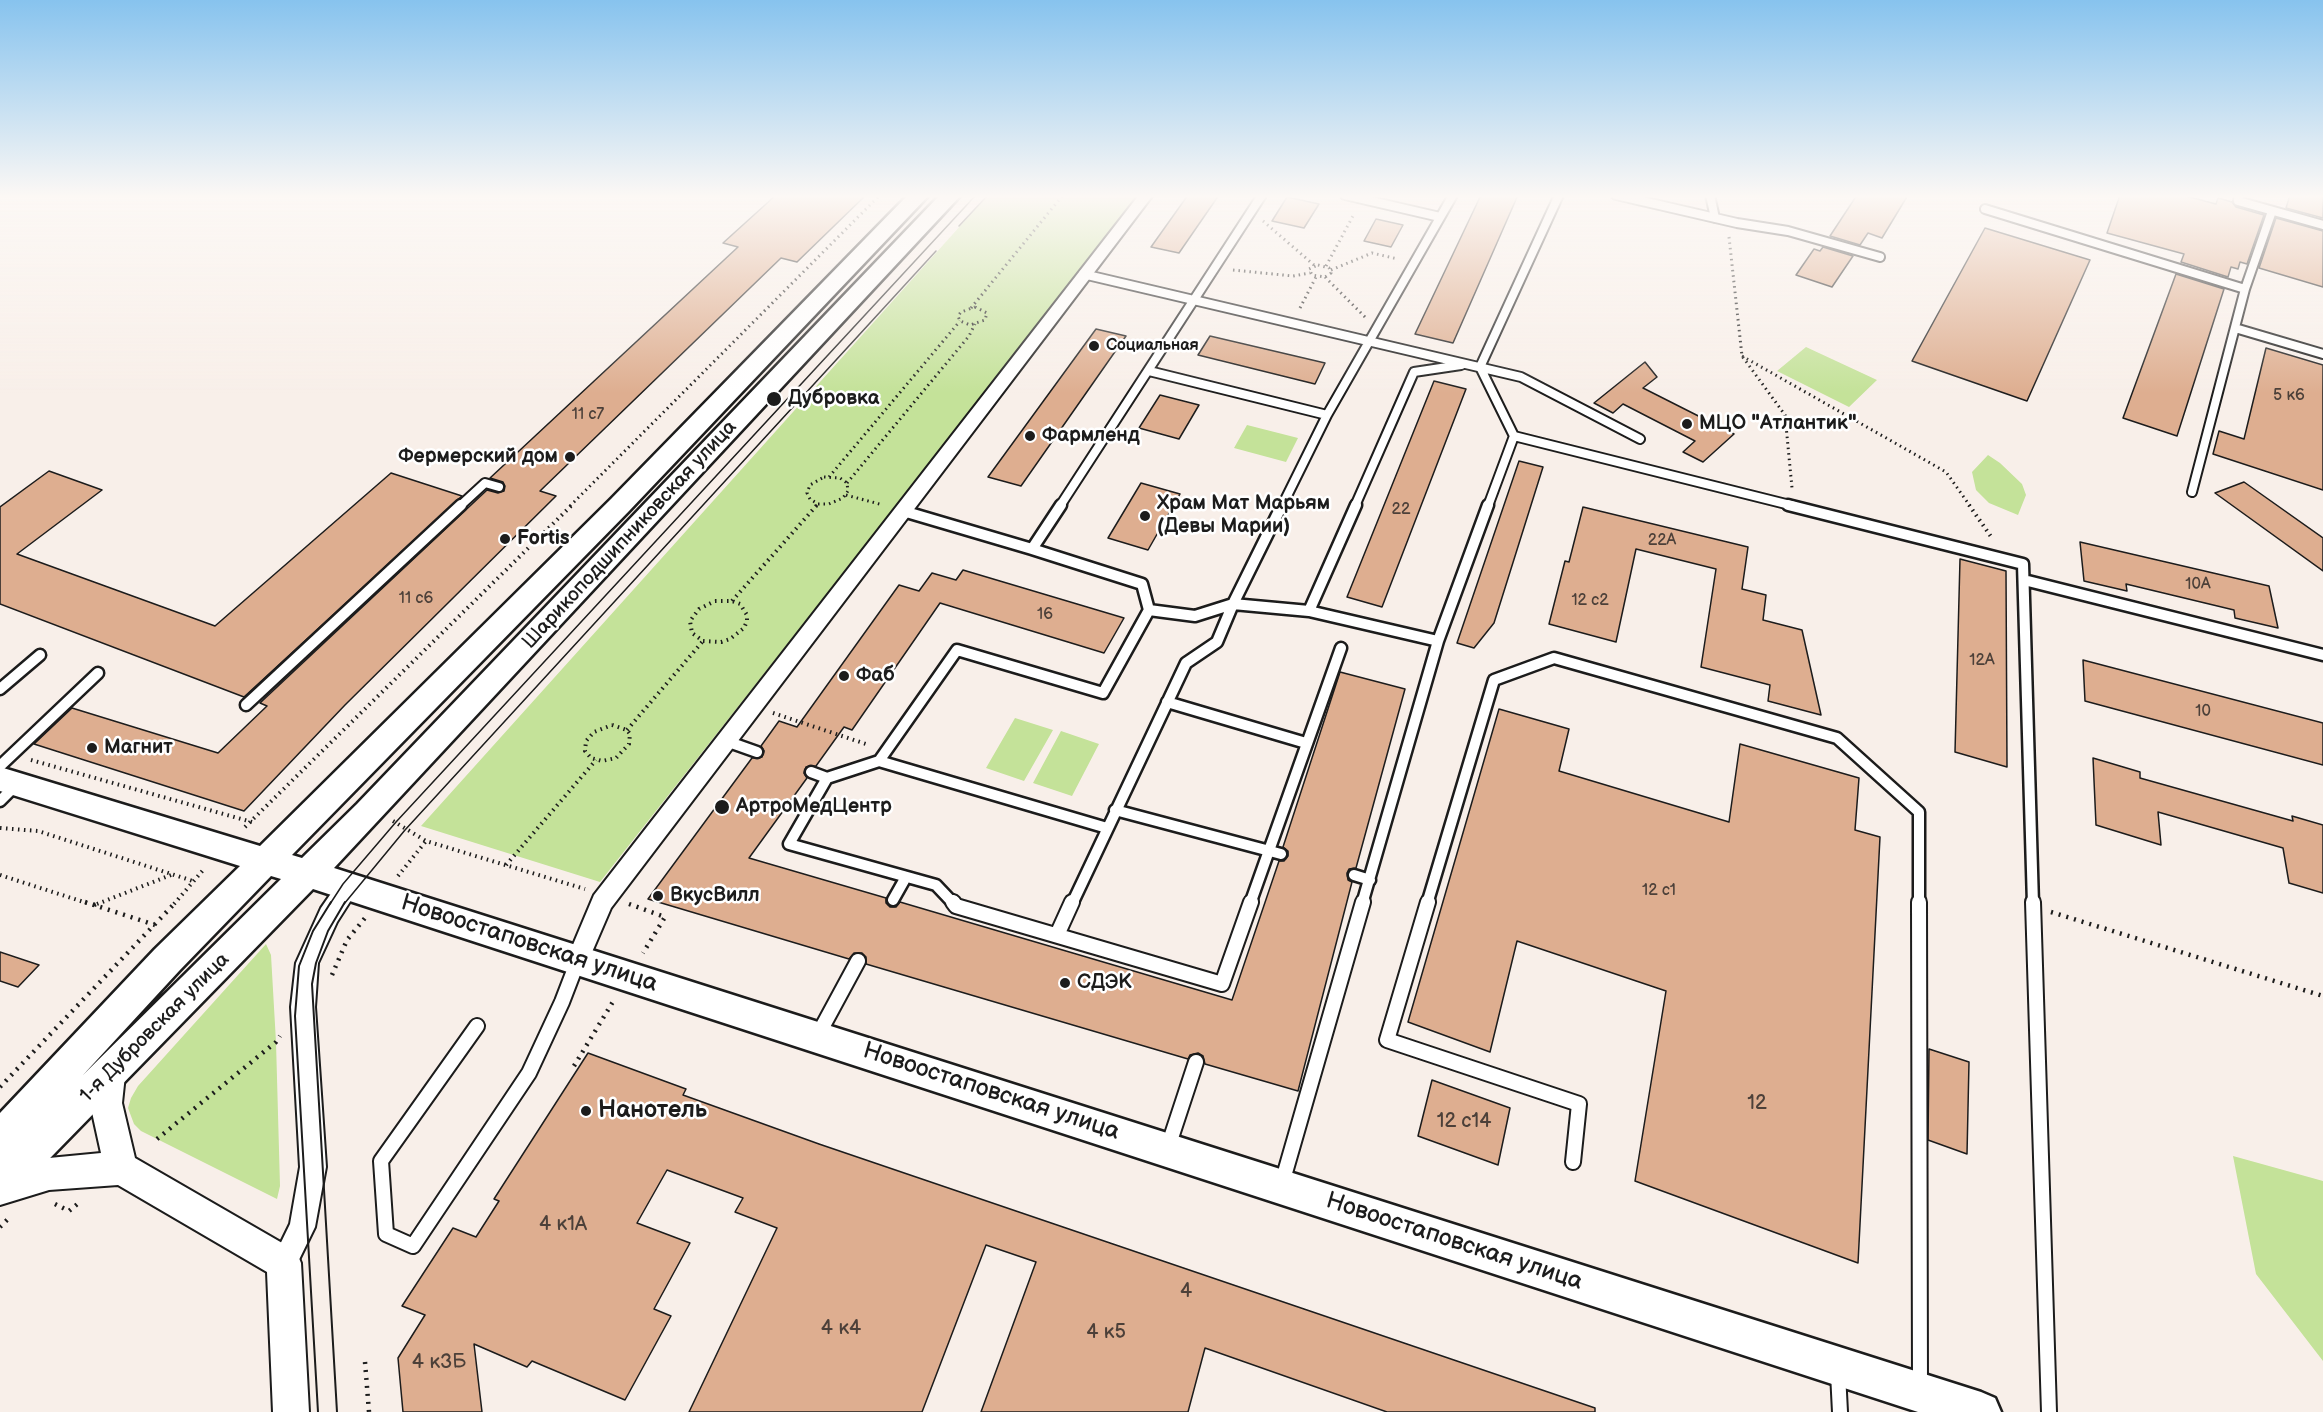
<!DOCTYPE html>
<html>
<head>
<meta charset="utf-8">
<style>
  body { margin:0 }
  canvas { display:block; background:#f8efe9 }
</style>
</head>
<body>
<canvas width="2323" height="1412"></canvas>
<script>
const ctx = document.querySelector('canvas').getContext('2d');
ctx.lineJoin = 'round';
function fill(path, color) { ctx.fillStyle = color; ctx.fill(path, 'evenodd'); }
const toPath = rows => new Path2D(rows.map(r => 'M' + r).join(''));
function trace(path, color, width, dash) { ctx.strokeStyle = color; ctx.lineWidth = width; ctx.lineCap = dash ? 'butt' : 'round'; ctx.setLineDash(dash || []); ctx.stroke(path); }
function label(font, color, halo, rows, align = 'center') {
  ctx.font = font + ' "Balsamiq Sans",sans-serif'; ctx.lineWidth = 5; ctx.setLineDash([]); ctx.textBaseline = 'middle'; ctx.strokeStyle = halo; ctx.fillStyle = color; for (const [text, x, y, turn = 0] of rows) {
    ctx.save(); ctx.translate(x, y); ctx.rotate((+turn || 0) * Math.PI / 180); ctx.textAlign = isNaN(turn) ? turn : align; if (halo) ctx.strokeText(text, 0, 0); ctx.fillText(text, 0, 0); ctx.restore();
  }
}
fill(toPath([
  [988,195,1141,195,600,882,421,826],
  [1806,347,1877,380,1849,407,1777,371],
  [1247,425,1298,438,1286,462,1234,448],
  [1988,455,2000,463,2022,484,2026,495,2018,515,1989,503,1976,490,1972,472],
  [1015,718,1053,730,1024,781,986,768],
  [1061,731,1099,744,1072,796,1033,783],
  [266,944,271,955,276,1042,280,1186,277,1199,141,1131,134,1124,128,1108,131,1098,138,1086],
  [2233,1156,2323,1181,2323,1361,2256,1274]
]), '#c4e299');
const building = toPath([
  [776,195,866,195,797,262,781,258,540,491,556,496,345,705,244,811,34,744,72,708,218,753,267,706,260,703,487,490,498,493,504,491,505,486,503,482,490,478,738,247,723,243,776,195],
  [1188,195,1219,195,1179,253,1151,247,1188,195],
  [1481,195,1518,195,1453,343,1415,334,1481,195],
  [1857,195,1908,195,1882,238,1868,233,1860,245,1830,236,1857,195],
  [2120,195,2182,195,2216,204,2218,198,2232,202,2236,207,2264,215,2247,264,2240,262,2238,269,2231,267,2228,277,2181,262,2184,254,2107,233,2120,195],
  [2290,195,2323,195,2323,218,2286,208,2290,195],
  [1287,197,1319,204,1304,228,1272,221,1287,197],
  [2276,218,2323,231,2323,287,2259,268,2276,218],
  [1376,219,1403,225,1391,247,1364,241,1376,219],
  [1985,228,2090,260,2027,401,1912,361,1985,228],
  [1823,247,1853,256,1832,287,1796,275,1814,249,1820,251,1823,247],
  [2176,274,2224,289,2177,436,2123,418,2176,274],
  [1096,329,1126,336,1021,486,988,477,1096,329],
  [1210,336,1325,363,1315,384,1198,355,1210,336],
  [2266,348,2323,365,2323,490,2213,454,2219,431,2244,439,2266,348],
  [1645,362,1657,377,1643,388,1734,434,1703,462,1683,452,1695,441,1623,404,1613,413,1594,403,1645,362],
  [1434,381,1466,389,1382,607,1347,597,1434,381],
  [1160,395,1199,405,1179,439,1139,428,1160,395],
  [1519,461,1543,467,1494,623,1474,648,1457,643,1519,461],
  [49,471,102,490,17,554,215,626,391,473,462,496,244,697,0,604,0,507,49,471],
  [2244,482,2323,538,2323,571,2215,493,2244,482],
  [1141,483,1180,494,1148,550,1108,538,1141,483],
  [1583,507,1748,547,1742,589,1766,595,1763,620,1802,630,1821,715,1768,701,1770,685,1701,667,1716,569,1636,549,1616,642,1549,624,1565,561,1569,562,1583,507],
  [2080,542,2269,586,2278,628,2235,618,2234,610,2126,584,2127,591,2084,581,2080,542],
  [1960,559,2006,571,2007,767,1955,752,1960,559],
  [963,570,1124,618,1104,653,940,603,852,730,844,727,816,766,806,767,804,773,807,778,749,858,886,898,886,903,890,907,896,907,900,902,1232,1000,1279,861,1284,861,1288,856,1288,851,1283,847,1340,672,1405,689,1356,868,1349,869,1347,873,1348,880,1352,882,1298,1091,1205,1064,1203,1056,1198,1053,1190,1055,1188,1059,866,964,866,957,862,953,854,953,849,959,648,899,752,758,762,757,764,751,761,746,779,721,797,727,899,585,919,591,932,573,956,580,963,570],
  [2083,660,2323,723,2323,765,2085,701,2083,660],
  [1499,709,1569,729,1559,771,1729,822,1740,744,1859,778,1855,830,1880,837,1858,1263,1635,1181,1666,991,1517,941,1490,1052,1408,1022,1499,709],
  [2093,758,2140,772,2140,778,2293,821,2292,816,2323,825,2323,893,2289,883,2283,848,2158,812,2161,845,2096,825,2093,758],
  [0,952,39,965,18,987,0,981,0,952],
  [1929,1049,1969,1062,1967,1154,1928,1140,1929,1049],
  [588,1053,686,1089,683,1095,819,1144,1595,1408,1595,1412,1387,1412,1205,1348,1188,1412,981,1412,1036,1262,986,1245,922,1412,689,1412,777,1228,735,1212,743,1198,667,1170,637,1223,690,1243,654,1309,671,1316,625,1400,532,1361,527,1367,474,1344,482,1412,403,1412,398,1358,425,1315,402,1306,453,1228,476,1237,499,1201,494,1199,588,1053],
  [1432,1080,1510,1108,1498,1165,1418,1136,1432,1080]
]);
fill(building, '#deae90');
trace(building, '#1c1c1c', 1.5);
const serviceFar2 = toPath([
  [1345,195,1440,217],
  [1616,195,1737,223,1788,231,1880,257],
  [1710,195,1715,218],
  [2239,195,2238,201,2323,225],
  [1985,209,2245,289,2272,211],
  [1083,274,1521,377,1640,439],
  [2235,328,2323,354],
  [1149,371,1327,415],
  [1514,436,1794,506],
  [2192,492,2245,289],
  [460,506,485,483,499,487],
  [1060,506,1262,195],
  [1282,506,1327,415,1453,195],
  [1355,506,1414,372,1461,365],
  [1488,506,1514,436,1480,367,1559,195]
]);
const serviceFar1 = toPath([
  [1061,505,1032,549,1142,584,1149,610,1195,616,1233,604],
  [1282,505,1233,604,1309,611,1438,641,1362,904],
  [1788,505,2023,564,2033,904],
  [903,511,1032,549],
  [2024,580,2323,655],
  [1309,611,1356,505],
  [1438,641,1488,505],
  [0,689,40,655],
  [1167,702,1306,743],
  [246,705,461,505],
  [726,741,757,752],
  [879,761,1107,828],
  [0,766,98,673],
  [811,772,827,778],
  [0,801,17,784],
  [1115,810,1281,854],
  [1354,875,1370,880],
  [893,900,906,877],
  [954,904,936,885,789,844,827,778,879,761,957,650,1103,693,1149,610],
  [1072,904,1186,663,1217,642,1233,604],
  [1250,904,1341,648],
  [1427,904,1494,680,1554,658,1837,738,1919,812,1919,904]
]);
const service = toPath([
  [953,902,956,906,1222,984,1251,902],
  [1428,902,1387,1040,1579,1104,1573,1162],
  [1919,902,1920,1387],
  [2033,902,2049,1412],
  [1057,935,1072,902],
  [477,1026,381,1161,386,1234,413,1246,529,1073,562,1002,577,963],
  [818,1035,858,961],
  [1168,1147,1196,1062],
  [1282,1183,1363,902],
  [1838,1373,1840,1412]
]);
const minor = toPath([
  [1139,195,1153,195,611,908,586,966,578,969,570,966,567,959,594,895,1139,195],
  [349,877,357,879,360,886,337,922,318,963,315,1007,326,1167,315,1227,293,1272,284,1276,275,1272,271,1263,290,1224,300,1167,291,1007,296,963,321,908,341,879,349,877]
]);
const tertiary = toPath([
  [109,1060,120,1064,125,1075,122,1103,135,1158,296,1251,301,1263,309,1412,273,1412,267,1272,118,1185,49,1190,0,1205,0,1171,49,1158,101,1153,90,1103,93,1075,98,1064,109,1060]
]);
const secondary = toPath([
  [908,195,929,195,629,511,292,855,302,858,357,804,940,195,961,195,334,868,1981,1392,1995,1398,2001,1412,1918,1412,313,889,13,1196,0,1201,0,1113,155,949,240,866,0,791,0,767,260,846,611,499,908,195],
  [271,876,281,879,83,1075,179,971,271,876]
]);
trace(serviceFar2, '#1c1c1c', 12);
trace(serviceFar1, '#1c1c1c', 15);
trace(service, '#1c1c1c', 18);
trace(minor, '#1c1c1c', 4);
trace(tertiary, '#1c1c1c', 4);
trace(secondary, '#1c1c1c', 5);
trace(toPath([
  [1263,221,1314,265],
  [1729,237,1742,356,1785,415,1792,488],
  [1318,265,1329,268,1331,273,1325,277,1312,275,1309,269,1318,265],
  [1326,266,1354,214],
  [1233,270,1293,276,1310,273],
  [1331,270,1372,253,1398,259],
  [1325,277,1365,317],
  [975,307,987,313,985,320,970,325,960,321,958,316,961,312,975,307],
  [971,308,1063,195],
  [1300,308,1316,277],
  [1742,356,1946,472,1970,506],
  [824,477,840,478,847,483,848,491,843,498,829,504,818,504,810,499,807,493,810,485,824,477],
  [829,477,960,321],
  [847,483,969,336,975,324],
  [846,495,883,505],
  [570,506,880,195],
  [816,506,818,504]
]), '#1c1c1c', 3, [1.5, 4]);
trace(toPath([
  [1969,505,1992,538],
  [715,601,732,601,740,604,747,615,747,621,744,628,730,639,721,642,703,641,692,633,690,621,699,609,715,601],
  [732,601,817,505],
  [773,713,869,745],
  [612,725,627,730,630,734,629,744,616,758,602,761,591,758,585,751,586,741,594,732,612,725],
  [627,730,703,641],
  [31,760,252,822],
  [393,821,426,841,585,889],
  [245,827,572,505],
  [0,828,38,831,193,881],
  [506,865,596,760],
  [0,875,90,904],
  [398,876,426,841],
  [97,904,171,875],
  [174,904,204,869]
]), '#1c1c1c', 4, [1.5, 4.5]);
trace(toPath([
  [85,902,155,925],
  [629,904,665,917,643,953],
  [94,905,101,902],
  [2051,912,2323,996],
  [332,975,347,940,365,918],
  [574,1066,614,1000],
  [0,1087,176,902],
  [157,1139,276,1042,280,1036],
  [55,1204,69,1211,81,1201],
  [0,1227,10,1217],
  [365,1362,369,1412]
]), '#1c1c1c', 4.5, [2, 6]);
trace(serviceFar2, '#fff', 8);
trace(serviceFar1, '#fff', 10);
trace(service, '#fff', 14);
fill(minor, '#fff');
fill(tertiary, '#fff');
fill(secondary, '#fff');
trace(toPath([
  [959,226,988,195],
  [330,904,343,884,396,822,976,195],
  [344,904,405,830,936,251]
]), '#1c1c1c', 1.5);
trace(toPath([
  [318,1412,295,1016,299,966,313,931,331,902],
  [337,1412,312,984,316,963,328,931,345,902]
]), '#1c1c1c', 2);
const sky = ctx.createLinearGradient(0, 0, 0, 393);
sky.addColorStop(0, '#87c3ee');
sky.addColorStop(0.5, '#fcf8f5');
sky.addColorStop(1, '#fcf8f500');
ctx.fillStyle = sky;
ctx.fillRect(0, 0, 2323, 393);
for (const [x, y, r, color] of [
  [1094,346,6,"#1c1c1c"],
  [774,399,8,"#1c1c1c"],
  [1687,424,6,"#1c1c1c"],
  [1030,436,6,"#1c1c1c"],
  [570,457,6,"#1c1c1c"],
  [1145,516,6,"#1c1c1c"],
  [505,539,6,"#1c1c1c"],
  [844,676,6,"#1c1c1c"],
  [92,748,6,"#1c1c1c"],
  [722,807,8,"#1c1c1c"],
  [658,896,6,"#1c1c1c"],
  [1065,983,6,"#1c1c1c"],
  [586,1111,6,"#1c1c1c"]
]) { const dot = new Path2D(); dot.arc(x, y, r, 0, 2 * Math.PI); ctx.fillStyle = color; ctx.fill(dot); trace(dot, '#fff', 2); }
label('bold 16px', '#1c1c1c', '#fff', [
  ["Социальная",1106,346]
], 'left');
label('16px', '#4c4039', null, [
  ["5 к6",2289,396],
  ["11 с7",588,415],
  ["22",1401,510],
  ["22А",1662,541],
  ["10А",2198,585],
  ["11 с6",416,599],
  ["12 с2",1590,601],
  ["16",1045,615],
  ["12А",1982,661],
  ["10",2203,712],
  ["12 с1",1659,891]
]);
label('bold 20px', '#1c1c1c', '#fff', [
  ["Дубровка",788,399],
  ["МЦО \"Атлантик\"",1699,424],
  ["Фармленд",1042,436],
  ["Фермерский дом",558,457,"right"],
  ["Храм Мат Марьям",1157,504],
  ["(Девы Марии)",1157,527],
  ["Fortis",517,539],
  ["Фаб",856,676],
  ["Магнит",104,748],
  ["АртроМедЦентр",736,807],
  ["ВкусВилл",670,896],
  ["СДЭК",1077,983]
], 'left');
label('20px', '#1c1c1c', '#fff', [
  ["Шарикоподшипниковская улица",630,535,-47],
  ["1-я Дубровская улица",155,1028,-45]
]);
label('20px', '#4c4039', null, [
  ["12",1757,1104],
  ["12 с14",1464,1122],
  ["4 к1А",563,1225],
  ["4",1186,1292],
  ["4 к4",841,1329],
  ["4 к5",1106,1333],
  ["4 к3Б",439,1363]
]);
label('24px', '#1c1c1c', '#fff', [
  ["Новоостаповская улица",529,944,18],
  ["Новоостаповская улица",991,1092,18],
  ["Новоостаповская улица",1454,1242,18]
]);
label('bold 24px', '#1c1c1c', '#fff', [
  ["Нанотель",598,1111]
], 'left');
</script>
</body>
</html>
